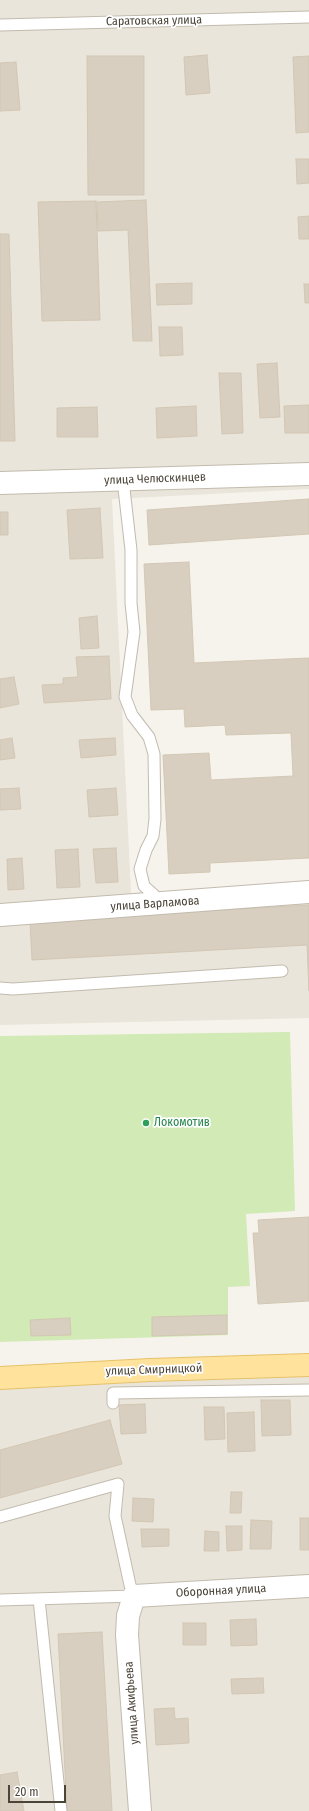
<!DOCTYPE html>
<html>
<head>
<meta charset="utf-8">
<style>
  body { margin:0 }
  #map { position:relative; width:309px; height:1811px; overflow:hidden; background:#f6f3ec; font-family:"Fira Sans Condensed",sans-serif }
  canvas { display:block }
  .scale { position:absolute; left:8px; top:1785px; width:58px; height:18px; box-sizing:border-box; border:2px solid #4b4439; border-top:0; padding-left:5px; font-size:12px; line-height:14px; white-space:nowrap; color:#4b4439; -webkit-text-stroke:3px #fff; paint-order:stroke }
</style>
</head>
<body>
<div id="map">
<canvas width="309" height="1811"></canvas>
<div class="scale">20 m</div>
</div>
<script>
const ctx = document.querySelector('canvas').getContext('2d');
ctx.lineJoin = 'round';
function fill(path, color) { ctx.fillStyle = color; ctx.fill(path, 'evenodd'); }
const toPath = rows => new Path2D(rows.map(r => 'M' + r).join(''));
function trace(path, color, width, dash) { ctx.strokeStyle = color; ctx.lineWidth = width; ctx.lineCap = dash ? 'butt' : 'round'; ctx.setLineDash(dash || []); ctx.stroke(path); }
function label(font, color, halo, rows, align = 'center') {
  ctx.font = font + ' "Fira Sans Condensed",sans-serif'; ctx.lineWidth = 3.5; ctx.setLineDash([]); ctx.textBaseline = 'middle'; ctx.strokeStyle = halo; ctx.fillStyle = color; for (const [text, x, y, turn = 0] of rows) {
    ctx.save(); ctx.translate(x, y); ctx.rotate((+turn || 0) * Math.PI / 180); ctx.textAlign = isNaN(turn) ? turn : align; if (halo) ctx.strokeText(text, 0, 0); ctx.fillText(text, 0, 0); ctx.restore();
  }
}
fill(toPath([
  [0,0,309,0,309,489,112,499,131,893,309,885,309,1018,0,1025],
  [309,1370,309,1811,0,1811,0,1385]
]), '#eae5da');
fill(toPath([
  [290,1032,295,1211,246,1214,250,1286,228,1287,228,1335,0,1342,0,1036]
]), '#d2eab5');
const building = toPath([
  [207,55,210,93,186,95,184,57,207,55],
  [87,56,144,56,144,195,88,195,87,56],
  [309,56,309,132,296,133,293,57,309,56],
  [16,62,20,110,0,111,0,63,16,62],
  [296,159,309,159,309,183,297,184,296,159],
  [146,200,152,341,133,341,128,230,98,231,97,202,146,200],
  [96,201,100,320,42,321,38,202,96,201],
  [309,216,309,239,299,239,298,217,309,216],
  [0,234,9,234,15,441,0,441,0,234],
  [192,283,192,304,157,305,156,284,192,283],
  [304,284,309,284,309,303,305,303,304,284],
  [159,327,182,327,183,355,160,356,159,327],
  [277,363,280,417,260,418,257,364,277,363],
  [219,373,241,373,243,433,222,434,219,373],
  [309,405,309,433,285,433,284,406,309,405],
  [196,406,197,436,157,438,156,408,196,406],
  [97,407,98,437,57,437,57,408,97,407],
  [309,499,309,534,149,545,147,510,309,499],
  [100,508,103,558,70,559,67,510,100,508],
  [0,512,8,512,8,535,0,535,0,512],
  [189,562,194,663,309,658,309,858,210,863,210,872,169,874,163,755,209,753,211,780,293,776,291,733,226,735,225,725,185,727,184,709,151,710,144,564,189,562],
  [97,616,99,648,81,649,79,618,97,616],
  [109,656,111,699,44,703,42,685,63,684,63,678,78,677,76,657,109,656],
  [14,677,19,704,0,708,0,679,14,677],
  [12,738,15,758,0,760,0,740,12,738],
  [115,738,116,755,81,758,79,740,115,738],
  [19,788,21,809,0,810,0,789,19,788],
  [116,788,118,815,89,817,87,790,116,788],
  [116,848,118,882,96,883,93,849,116,848],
  [78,849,80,887,57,888,55,850,78,849],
  [22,858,24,889,8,890,7,859,22,858],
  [309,905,309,991,307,945,32,960,30,921,309,905],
  [309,1217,309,1301,258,1304,253,1233,259,1233,258,1220,309,1217],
  [227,1315,227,1334,152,1336,152,1317,227,1315],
  [70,1318,71,1335,31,1336,30,1320,70,1318],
  [261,1400,290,1400,291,1435,262,1436,261,1400],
  [145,1404,146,1433,121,1434,119,1405,145,1404],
  [204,1407,224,1407,225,1439,205,1440,204,1407],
  [254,1412,255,1451,228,1452,227,1413,254,1412],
  [110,1420,122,1464,0,1498,0,1450,110,1420],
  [231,1492,242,1492,241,1513,230,1513,231,1492],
  [133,1498,154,1499,153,1522,132,1521,133,1498],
  [300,1518,309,1518,309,1550,300,1550,300,1518],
  [251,1520,272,1521,271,1549,250,1549,251,1520],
  [226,1526,242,1526,242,1550,227,1551,226,1526],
  [141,1529,169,1529,169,1546,142,1547,141,1529],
  [205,1531,219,1532,219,1551,204,1551,205,1531],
  [256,1619,257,1645,231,1646,230,1620,256,1619],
  [183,1623,206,1623,206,1645,183,1645,183,1623],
  [102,1632,112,1811,67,1811,58,1634,102,1632],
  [263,1678,264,1693,232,1694,231,1679,263,1678],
  [174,1708,175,1719,188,1718,189,1743,156,1745,154,1709,174,1708],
  [17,1772,24,1811,0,1811,0,1775,17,1772]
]);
fill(building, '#d8cfc1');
trace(building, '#d3c7b4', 1);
const lane = toPath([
  [0,25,309,17],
  [123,480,131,550,131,603,134,632,125,697,132,715,149,737,154,754,155,819,153,836,146,850,140,869,144,886,163,903],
  [0,988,13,989,282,971],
  [113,1403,113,1393,309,1390],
  [0,1517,118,1484,115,1516,130,1585,134,1596,0,1600],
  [39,1599,61,1811]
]);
const street = toPath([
  [0,483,309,474],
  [0,915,309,892],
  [140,1811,127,1635,128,1616,134,1596,309,1586]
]);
const primary = toPath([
  [0,1378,150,1370,309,1365]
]);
trace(lane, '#c2bbae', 13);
trace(street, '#c2bbae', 24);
trace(primary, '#e6c16a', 24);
trace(lane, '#fff', 11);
trace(street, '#fff', 22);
trace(primary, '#ffe39c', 22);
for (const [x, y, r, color] of [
  [146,1123,4,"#2e9e5b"]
]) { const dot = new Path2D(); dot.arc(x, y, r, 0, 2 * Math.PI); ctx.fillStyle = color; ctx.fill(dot); trace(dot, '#fff', 1.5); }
label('12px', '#4b4439', '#fff', [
  ["Саратовская улица",154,21,-1],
  ["улица Челюскинцев",155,479,-2],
  ["улица Варламова",155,904,-4],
  ["улица Смирницкой",154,1370,-2],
  ["Оборонная улица",221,1591,-3],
  ["улица Акифьева",132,1703,-94]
]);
label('12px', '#27864d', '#fff', [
  ["Локомотив",154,1123]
], 'left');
</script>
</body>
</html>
